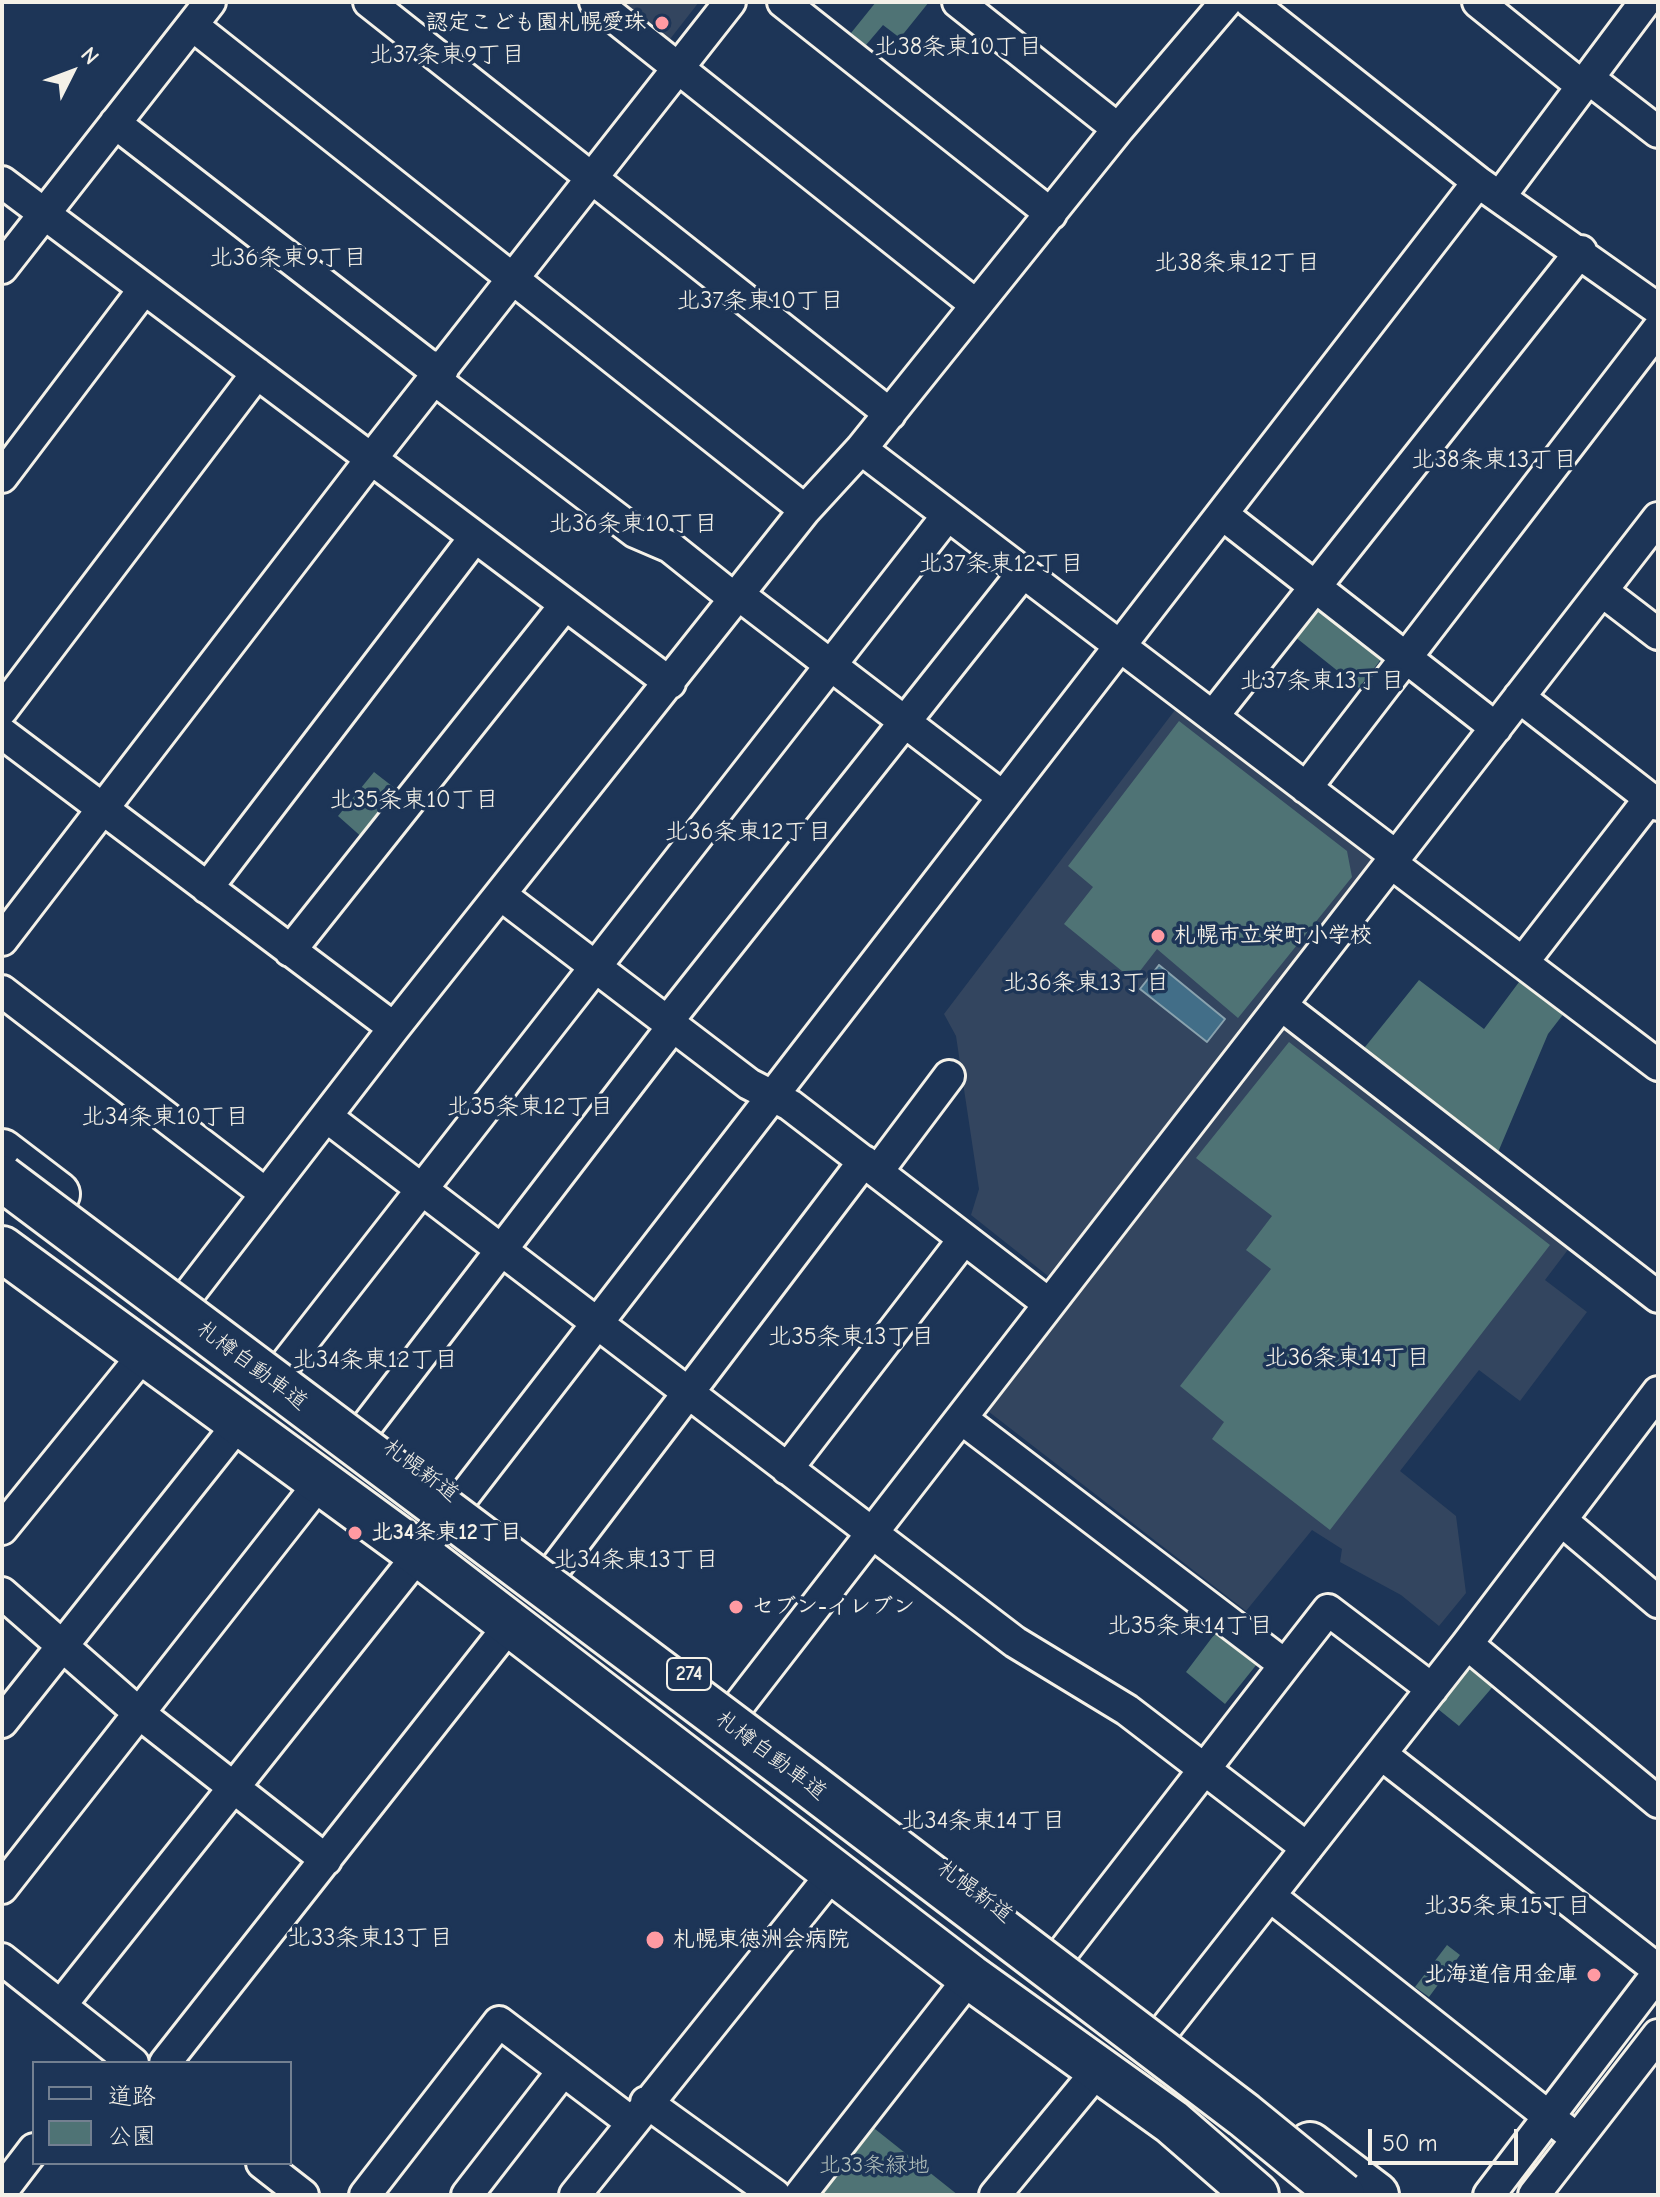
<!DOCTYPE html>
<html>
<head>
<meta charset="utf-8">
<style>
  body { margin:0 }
  #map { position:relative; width:1660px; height:2197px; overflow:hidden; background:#1d3557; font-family:"Comic Neue","Klee One",sans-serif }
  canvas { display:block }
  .frame { position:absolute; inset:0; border:4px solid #f4f1e8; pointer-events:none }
  .legend { position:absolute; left:32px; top:2061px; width:260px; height:104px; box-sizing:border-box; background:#1d3557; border:2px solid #738091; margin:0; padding:10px 14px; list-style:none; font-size:24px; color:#f4f1e8 }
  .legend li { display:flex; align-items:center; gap:16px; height:40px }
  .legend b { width:40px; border:2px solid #738091 }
  .north { position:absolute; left:32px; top:32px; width:80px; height:80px; -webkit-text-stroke:6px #1d3557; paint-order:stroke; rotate:48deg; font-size:22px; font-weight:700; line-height:32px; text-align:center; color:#f4f1e8 }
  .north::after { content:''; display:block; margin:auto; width:28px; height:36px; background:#f4f1e8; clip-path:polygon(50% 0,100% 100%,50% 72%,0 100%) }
  .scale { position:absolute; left:1368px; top:2129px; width:150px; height:36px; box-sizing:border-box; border:4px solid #f4f1e8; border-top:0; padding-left:10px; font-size:24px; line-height:28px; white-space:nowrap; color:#f4f1e8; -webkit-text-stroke:6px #1d3557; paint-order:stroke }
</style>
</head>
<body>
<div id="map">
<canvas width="1660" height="2197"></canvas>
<div class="frame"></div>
<ul class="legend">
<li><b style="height:10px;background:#1d3557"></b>道路</li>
<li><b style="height:22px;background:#4f7375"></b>公園</li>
</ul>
<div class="north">N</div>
<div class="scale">50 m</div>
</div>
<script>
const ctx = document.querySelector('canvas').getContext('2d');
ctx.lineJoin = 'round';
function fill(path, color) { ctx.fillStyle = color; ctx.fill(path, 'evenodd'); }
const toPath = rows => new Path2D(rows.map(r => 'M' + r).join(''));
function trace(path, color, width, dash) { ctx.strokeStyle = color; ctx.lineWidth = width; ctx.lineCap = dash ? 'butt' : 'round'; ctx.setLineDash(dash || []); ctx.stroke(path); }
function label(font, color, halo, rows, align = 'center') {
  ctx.font = font + ' "Comic Neue","Klee One",sans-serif'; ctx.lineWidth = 7; ctx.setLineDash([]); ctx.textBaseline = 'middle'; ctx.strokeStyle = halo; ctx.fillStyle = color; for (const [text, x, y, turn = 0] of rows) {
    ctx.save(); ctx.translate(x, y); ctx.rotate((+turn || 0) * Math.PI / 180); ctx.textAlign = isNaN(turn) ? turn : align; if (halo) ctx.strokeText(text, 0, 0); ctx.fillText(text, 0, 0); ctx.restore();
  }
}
fill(toPath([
  [614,2,699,2,667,43],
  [1178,706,1375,858,1048,1276,971,1215,979,1189,956,1036,944,1014],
  [1284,1021,1570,1247,1545,1280,1587,1312,1520,1401,1479,1370,1400,1471,1456,1516,1466,1593,1439,1626,1401,1595,1340,1562,1342,1549,1312,1530,1246,1611,984,1408]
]), '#33455f');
fill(toPath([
  [876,2,929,2,900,38,883,25,866,45,851,33],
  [1316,600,1385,654,1359,688,1289,632],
  [1179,721,1347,851,1352,877,1238,1018,1157,949,1133,980,1064,924,1093,887,1068,866],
  [374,772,401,793,364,839,338,816],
  [1525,974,1568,1008,1548,1034,1496,1157,1361,1052,1419,980,1484,1029],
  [1289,1042,1550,1245,1330,1530,1212,1439,1224,1422,1180,1386,1271,1269,1246,1250,1272,1216,1196,1158],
  [1220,1627,1261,1659,1225,1704,1186,1672],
  [1477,1668,1496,1683,1459,1726,1433,1705,1461,1673],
  [1447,1945,1460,1955,1429,1997,1415,1987],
  [870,2125,958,2195,815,2195]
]), '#4f7375');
const water = toPath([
  [1159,965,1225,1019,1207,1042,1140,989,1159,965]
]);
fill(water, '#426e88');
trace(water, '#89a2ae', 2);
const minor = toPath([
  [369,2,890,414],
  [595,2,976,305],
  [783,2,1051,214],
  [958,2,1118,129],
  [1250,2,1478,182,1658,309],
  [1478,2,1582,86],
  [192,25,805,510],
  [1588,78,1658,132],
  [115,123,428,365,443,369],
  [2,182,670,683],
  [1501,195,1645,2],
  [2,268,210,2],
  [434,379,635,532,670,547,735,599],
  [861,449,1396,856],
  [2,477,144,289],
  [1222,514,1496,728],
  [1602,591,1658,634],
  [739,595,1003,797],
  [1519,697,1658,805],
  [2,710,257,373],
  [1213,716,1581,251],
  [2,733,394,1028],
  [1306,788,1658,329],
  [1391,863,1658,1065],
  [207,888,475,537],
  [501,895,749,1084,790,1105,1049,1304],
  [2,940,371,459,730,2],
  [290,951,565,605],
  [1523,962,1650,798],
  [2,991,266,1194],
  [1281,1005,1658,1297],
  [667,1022,1022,574],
  [327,1117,1015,1642,1127,1710,1307,1848],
  [877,1172,949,1076],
  [189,1294,394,1028,805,510,861,449,1118,129,1226,2],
  [284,1366,947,516],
  [962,1419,1285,1665,1328,1610,1432,1689],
  [365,1428,673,1026],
  [787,1469,964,1239],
  [1561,1520,1658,1602],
  [2,1529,144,1354],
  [553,1571,864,1161],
  [2,1593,140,1714,326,1860],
  [1467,1644,1658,1802],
  [735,1710,1658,518],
  [2,1722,240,1422],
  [1381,1754,1658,1970],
  [2,1888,321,1481],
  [1270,1896,1577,2139],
  [1059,1957,1285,1665],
  [2,1959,133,2063],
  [61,2005,419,1554,1478,182],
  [1161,2034,1467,1644,1658,1392],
  [165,2063,509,1626],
  [646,2102,775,2195],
  [262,2163,303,2195],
  [2,2191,34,2149],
  [365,2195,499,2022,631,2122],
  [467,2195,563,2071],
  [575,2195,833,1873],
  [800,2195,970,1977],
  [995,2195,1098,2070],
  [1489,2195,1658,1973],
  [1534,2195,1658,2035]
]);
const highway = toPath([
  [2,1152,57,1194],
  [2,1249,419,1554,970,1977,1172,2122,1256,2195],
  [1310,2145,1376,2195]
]);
trace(minor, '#f4f1e8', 36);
trace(highway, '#f4f1e8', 50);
trace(minor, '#1d3557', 30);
trace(highway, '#1d3557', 44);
const highwayBridge = toPath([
  [2,1178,806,1782,1244,2115,1342,2195]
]);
trace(highwayBridge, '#f4f1e8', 50, []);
trace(highwayBridge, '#1d3557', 44);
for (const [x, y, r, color] of [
  [662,23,8,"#ff9aa2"],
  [1158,936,8,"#ff9aa2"],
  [355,1533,8,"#ff9aa2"],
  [736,1607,8,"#ff9aa2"],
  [655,1940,10,"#ff9aa2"],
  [1594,1975,8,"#ff9aa2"]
]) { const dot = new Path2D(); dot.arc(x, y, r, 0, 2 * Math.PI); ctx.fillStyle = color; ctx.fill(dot); trace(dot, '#1d3557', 3); }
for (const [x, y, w] of [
  [689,1674,44]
]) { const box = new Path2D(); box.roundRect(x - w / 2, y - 16, w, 32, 6); ctx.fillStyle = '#1d3557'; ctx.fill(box); trace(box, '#f4f1e8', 2); }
label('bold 20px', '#f4f1e8', null, [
  ["274",689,1674]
]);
label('bold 22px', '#f4f1e8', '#1d3557', [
  ["認定こども園札幌愛珠",646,23,"right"],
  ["札幌市立栄町小学校",1174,936],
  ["北34条東12丁目",371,1533],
  ["セブン-イレブン",752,1607],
  ["札幌東徳洲会病院",673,1940],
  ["北海道信用金庫",1578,1975,"right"]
], 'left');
label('22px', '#f4f1e8', '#1d3557', [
  ["札樽自動車道",252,1366,37],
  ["札幌新道",421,1471,37],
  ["札樽自動車道",771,1756,37],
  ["札幌新道",975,1892,37]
]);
label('22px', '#b2bfba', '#1d3557', [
  ["北33条緑地",874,2166]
]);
label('24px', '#f4f1e8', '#1d3557', [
  ["北38条東10丁目",958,47],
  ["北37条東9丁目",447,55],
  ["北36条東9丁目",288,258],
  ["北38条東12丁目",1237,263],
  ["北37条東10丁目",760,301],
  ["北38条東13丁目",1494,460],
  ["北36条東10丁目",633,524],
  ["北37条東12丁目",1001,564],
  ["北37条東13丁目",1322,681],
  ["北35条東10丁目",414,800],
  ["北36条東12丁目",748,832],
  ["北36条東13丁目",1086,983],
  ["北35条東12丁目",530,1107],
  ["北34条東10丁目",165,1117],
  ["北35条東13丁目",851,1337],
  ["北36条東14丁目",1347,1358],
  ["北34条東12丁目",375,1360],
  ["北34条東13丁目",636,1560],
  ["北35条東14丁目",1190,1626],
  ["北34条東14丁目",983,1821],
  ["北35条東15丁目",1507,1906],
  ["北33条東13丁目",370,1938]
]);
</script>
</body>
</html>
